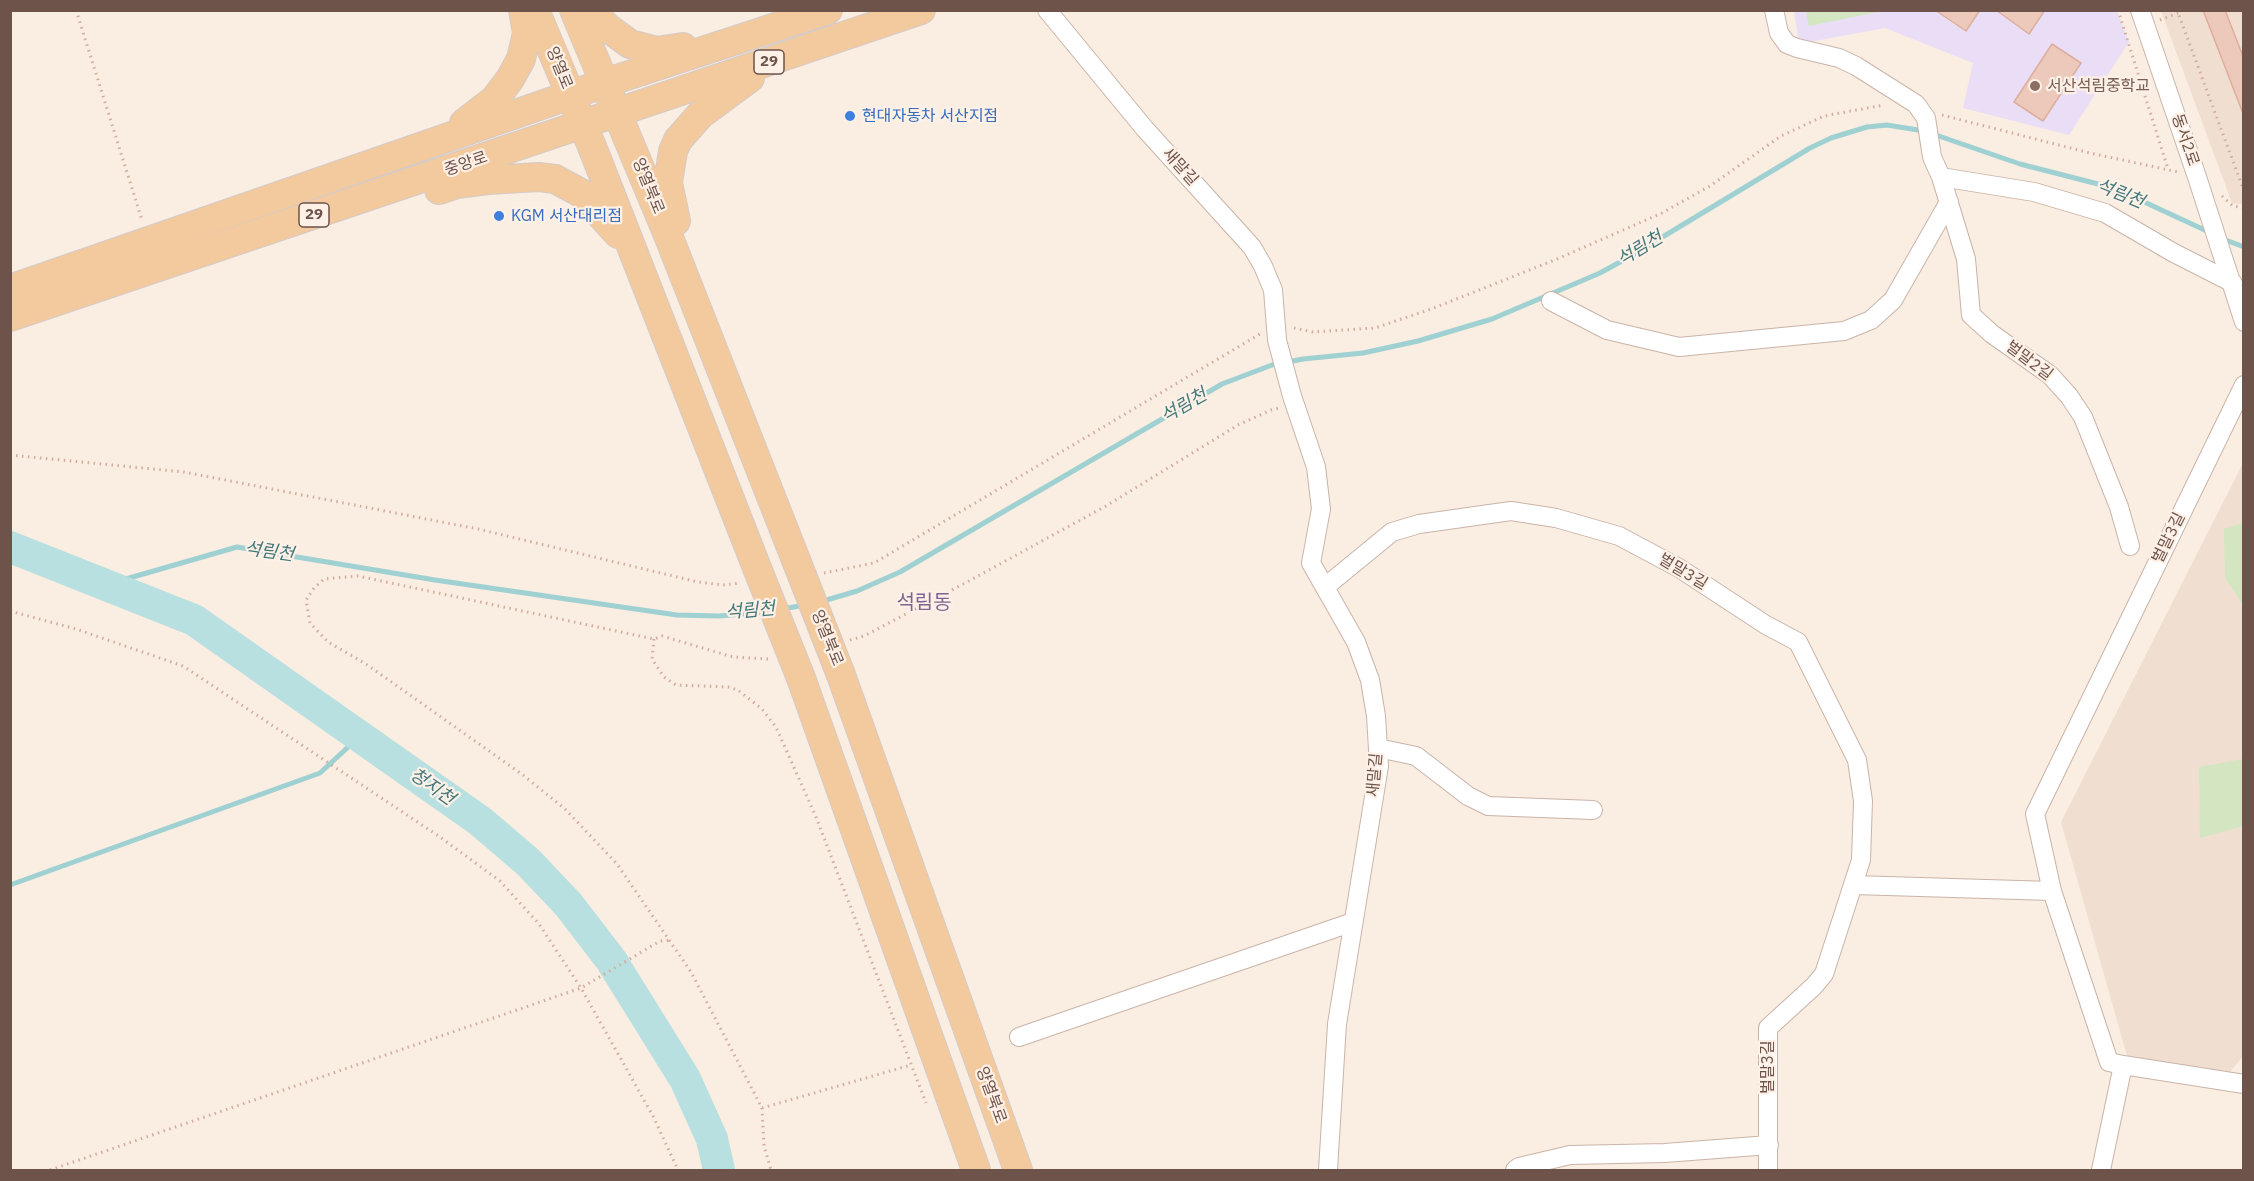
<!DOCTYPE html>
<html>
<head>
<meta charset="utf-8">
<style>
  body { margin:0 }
  #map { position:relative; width:2254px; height:1181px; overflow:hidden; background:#faede1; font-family:"IBM Plex Sans",sans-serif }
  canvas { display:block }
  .frame { position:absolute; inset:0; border:12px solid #6e534a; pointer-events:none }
</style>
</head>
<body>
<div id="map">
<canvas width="2254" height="1181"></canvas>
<div class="frame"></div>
</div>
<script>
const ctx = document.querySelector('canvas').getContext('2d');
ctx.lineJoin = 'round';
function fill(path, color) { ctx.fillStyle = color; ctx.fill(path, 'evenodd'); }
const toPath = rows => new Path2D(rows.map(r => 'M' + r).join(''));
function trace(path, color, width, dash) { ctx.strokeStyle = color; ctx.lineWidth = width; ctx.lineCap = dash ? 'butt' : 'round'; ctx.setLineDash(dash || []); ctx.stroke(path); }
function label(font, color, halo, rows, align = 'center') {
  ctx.font = font + ' "IBM Plex Sans","Noto Sans KR",sans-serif'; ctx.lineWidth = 4.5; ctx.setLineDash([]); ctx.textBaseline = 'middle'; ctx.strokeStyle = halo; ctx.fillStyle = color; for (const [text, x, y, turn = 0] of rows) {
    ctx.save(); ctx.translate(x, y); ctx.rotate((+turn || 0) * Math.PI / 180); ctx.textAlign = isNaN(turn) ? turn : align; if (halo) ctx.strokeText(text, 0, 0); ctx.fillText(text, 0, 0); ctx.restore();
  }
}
fill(toPath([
  [2161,11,2243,11,2243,204,2232,203],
  [2243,463,2244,1055,2225,1078,2127,1056,2061,822]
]), '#f0ded0');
fill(toPath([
  [1794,11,2117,11,2129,42,2069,135,1963,108,1973,63,1885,28,1799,44]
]), '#eadef6');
fill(toPath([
  [1888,10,1809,26,1806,11,1806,10],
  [2243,523,2244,523,2243,605,2225,578,2224,529],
  [2243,759,2243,826,2200,838,2199,767]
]), '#d4e5c1');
trace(toPath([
  [1933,134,2020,164,2102,185,2127,194,2209,232],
  [2223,239,2244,247],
  [105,585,237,547,435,580,677,615,719,616,767,612],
  [820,602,857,591,900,572,1222,384,1272,365,1303,359,1363,353,1418,341,1492,319,1600,273,1631,256,1810,148,1831,138,1867,127,1887,125,1924,131],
  [782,609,805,605],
  [10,885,320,773,359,737]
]), '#9fd0d2', 5);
trace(toPath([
  [10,547,194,620,480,821,528,862,568,904,611,960,685,1079,712,1139,719,1170]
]), '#b8e0e1', 32);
const building = toPath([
  [1935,10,1980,10,1966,31,1935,10],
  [1996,10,2045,10,2029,34,1996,10],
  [2203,10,2225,10,2244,59,2244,116,2203,10],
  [2052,44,2081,63,2043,121,2014,102,2052,44]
]);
fill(building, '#edc9bb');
trace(building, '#deae9d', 1.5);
const street = toPath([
  [1047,10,1145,129,1252,247,1263,266,1273,290,1277,340,1292,396,1316,467,1321,509,1311,563,1356,642,1370,680,1376,716,1379,766,1337,1024,1328,1170],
  [1774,10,1779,33,1787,44,1797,48,1839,58,1856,66,1916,104,1926,118,1932,157,1941,177,1966,259,1971,315,1992,334,2050,375,2069,396,2083,417,2119,507,2130,546],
  [2140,10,2197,177,2244,322],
  [1941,177,2034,192,2105,213,2174,253,2233,283],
  [1551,301,1607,330,1679,347,1844,331,1871,320,1893,300,1949,202],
  [1325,587,1392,532,1419,524,1511,511,1556,518,1619,536,1679,568,1766,625,1798,642,1857,760,1863,801,1861,860,1824,974,1814,986,1768,1028,1768,1170],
  [1378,748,1416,756,1468,796,1488,806,1593,810],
  [1854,885,2052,891],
  [1019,1037,1353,922],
  [2123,1065,2244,1084],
  [1515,1170,1519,1167,1570,1155,1665,1153,1769,1145],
  [2101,1170,2123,1065,2109,1062,2052,891,2035,814,2244,385]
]);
const primary = toPath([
  [535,10,593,149,757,568],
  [574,10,668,235,796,560],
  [590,10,608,28,630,44,657,51,683,47],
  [464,123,495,99,510,79,521,59,527,33,523,10],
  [439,190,457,184,488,180,539,177,555,179,581,193,618,234],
  [676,221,668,183,673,151,678,140,700,115,750,78],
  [10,289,605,83,828,10],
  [10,317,921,10],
  [841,675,1018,1170],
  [801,678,976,1170]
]);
trace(street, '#c9b4a9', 20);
trace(primary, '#d4cbc9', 30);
trace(toPath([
  [76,10,142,220],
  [2118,10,2168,169],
  [2177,10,2244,191],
  [2160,20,2178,13],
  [1942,115,2090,153,2178,172],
  [2222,196,2233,206,2244,208],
  [1294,328,1313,332,1375,328,1434,308,1557,259,1662,213,1710,186,1781,136,1824,116,1884,105],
  [10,455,184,472,478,529,698,582,723,585,740,583],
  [824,573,874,563,1260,334],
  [10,611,76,629,183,666,440,837,500,881,539,924,581,988,653,1116,678,1170],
  [654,639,652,659,664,677,676,685,728,687,738,690,762,709,776,727,816,817,926,1103],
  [850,640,864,636,967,582,1106,506,1238,425,1271,410,1279,408],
  [768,659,733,657,662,636,654,639,358,576,324,579,314,588,306,600,310,623,328,642,366,664,523,775,565,809,617,864,691,972,762,1108,764,1146,771,1170],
  [762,1108,911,1065],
  [50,1170,581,988,660,941,671,940]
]), '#d1ac9f', 3, [1.5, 4.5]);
trace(street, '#fff', 18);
trace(primary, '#f3c99e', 28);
const primaryBridge = toPath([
  [796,560,841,675],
  [757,568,801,678]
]);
trace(primaryBridge, '#d4cbc9', 30, []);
trace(primaryBridge, '#f3c99e', 28);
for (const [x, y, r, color] of [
  [2035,86,6,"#8d6e63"],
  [850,116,6,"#3f7fe0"],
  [499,216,6,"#3f7fe0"]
]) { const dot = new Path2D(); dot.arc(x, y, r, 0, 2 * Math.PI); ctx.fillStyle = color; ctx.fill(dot); trace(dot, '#fdf1e7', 2); }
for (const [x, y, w] of [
  [769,62,30],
  [314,215,30]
]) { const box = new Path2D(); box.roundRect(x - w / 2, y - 12, w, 24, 4.5); ctx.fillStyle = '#fdf1e7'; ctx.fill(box); trace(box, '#6e534a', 1.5); }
label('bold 15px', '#6e534a', null, [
  ["29",769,62],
  ["29",314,215]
]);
label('16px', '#6e534a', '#fdf1e7', [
  ["양열로",559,68,68],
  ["동서2로",2185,140,71],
  ["중앙로",466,164,-19],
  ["새말길",1180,167,48],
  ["양열북로",648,186,68],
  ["벌말2길",2029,361,37],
  ["벌말3길",2169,538,-64],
  ["벌말3길",1683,572,31],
  ["양열북로",827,638,68],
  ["새말길",1375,775,-85],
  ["벌말3길",1768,1067,-90],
  ["양열북로",991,1095,70]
]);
label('16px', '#785e54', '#fdf1e7', [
  ["서산석림중학교",2047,86]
], 'left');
label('16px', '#366cbe', '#fdf1e7', [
  ["현대자동차 서산지점",862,116],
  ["KGM 서산대리점",511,216]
], 'left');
label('italic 18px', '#43777a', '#fdf1e7', [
  ["석림천",2120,194,22],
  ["석림천",1640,249,-31],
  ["석림천",1184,406,-30],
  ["석림천",269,552,8],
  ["석림천",750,611,-5],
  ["청지천",432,787,35]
]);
label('20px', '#7e6691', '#fdf1e7', [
  ["석림동",924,603]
]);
</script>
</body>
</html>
